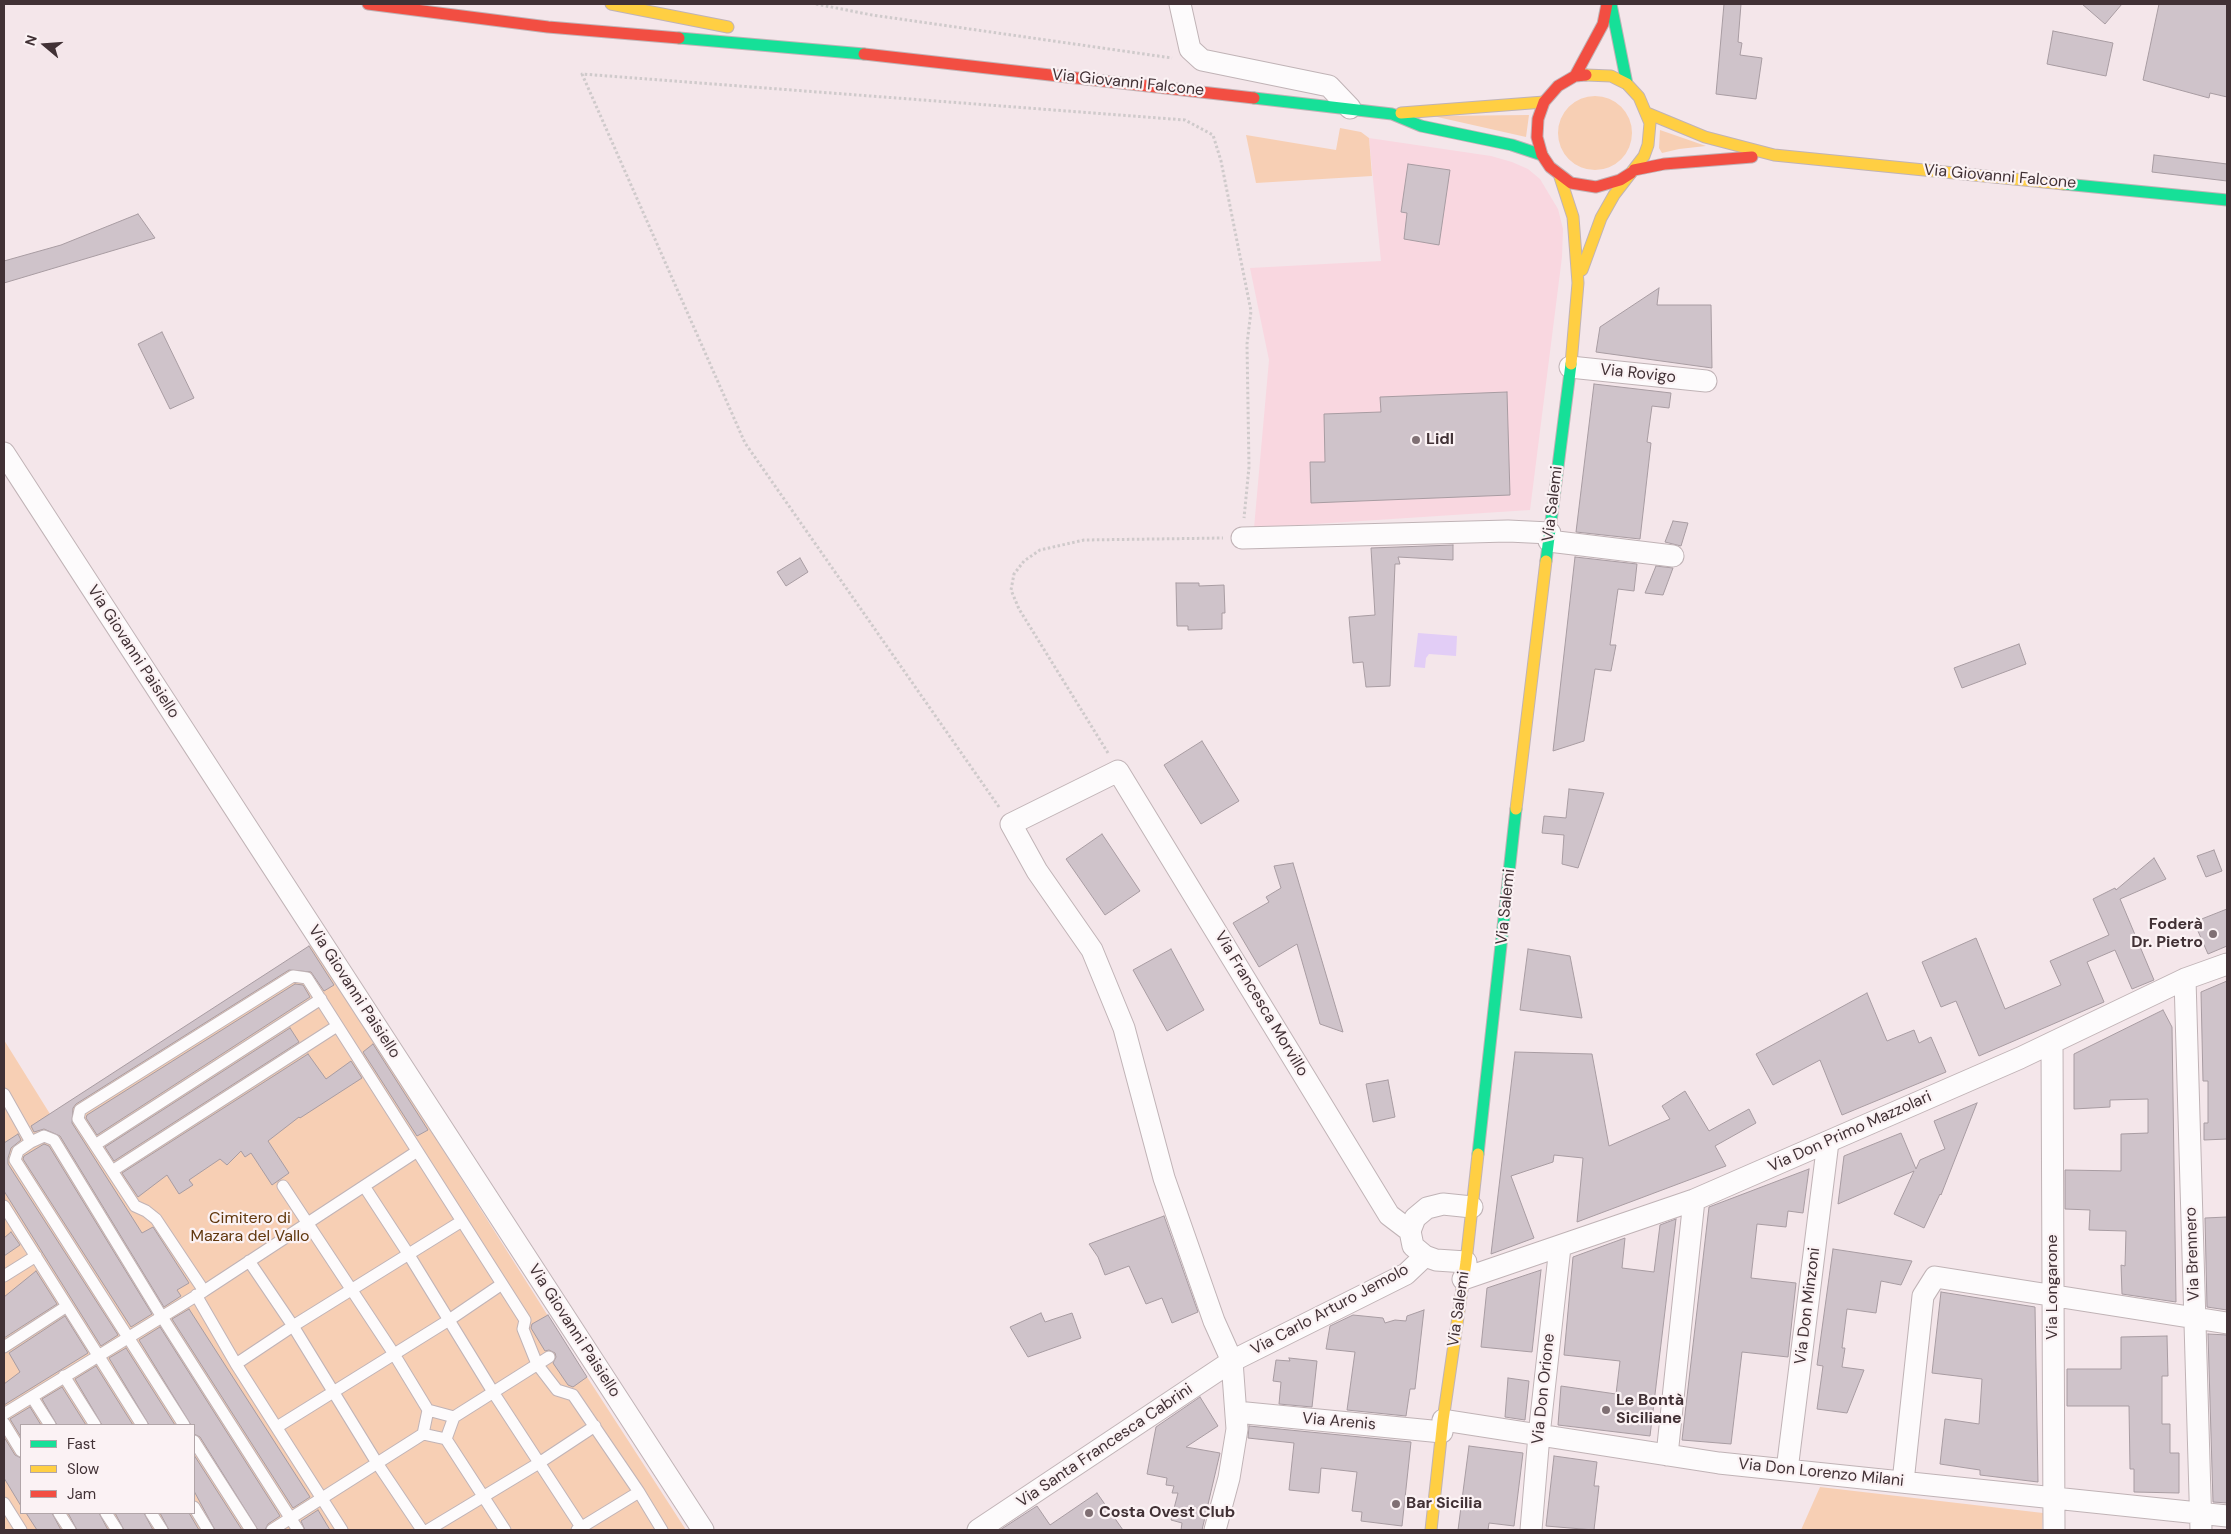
<!DOCTYPE html>
<html>
<head>
<meta charset="utf-8">
<style>
  body { margin:0 }
  #map { position:relative; width:2231px; height:1534px; overflow:hidden; background:#f4e6ea; font-family:"DM Sans",sans-serif }
  canvas { display:block }
  .frame { position:absolute; inset:0; border:5px solid #413135; pointer-events:none }
  .legend { position:absolute; left:20px; top:1424px; width:175px; height:90px; box-sizing:border-box; background:#fbf2f4; border:1px solid #b1a5a8; margin:0; padding:6px 9px; list-style:none; font-size:15px; color:#413135 }
  .legend li { display:flex; align-items:center; gap:10px; height:25px }
  .legend b { width:25px; border:1px solid #b1a5a8 }
  .north { position:absolute; left:20px; top:20px; width:50px; height:50px; -webkit-text-stroke:4px #fbf2f4; paint-order:stroke; rotate:288deg; font-size:14px; font-weight:700; line-height:20px; text-align:center; color:#413135 }
  .north::after { content:''; display:block; margin:auto; width:18px; height:22px; background:#413135; clip-path:polygon(50% 0,100% 100%,50% 72%,0 100%) }
</style>
</head>
<body>
<div id="map">
<canvas width="2231" height="1534"></canvas>
<div class="frame"></div>
<ul class="legend">
<li><b style="height:6px;background:#16e098"></b>Fast</li>
<li><b style="height:6px;background:#ffcf43"></b>Slow</li>
<li><b style="height:6px;background:#f24e42"></b>Jam</li>
</ul>
<div class="north">N</div>
</div>
<script>
const ctx = document.querySelector('canvas').getContext('2d');
ctx.lineJoin = 'round';
function fill(path, color) { ctx.fillStyle = color; ctx.fill(path, 'evenodd'); }
const toPath = rows => new Path2D(rows.map(r => 'M' + r).join(''));
function trace(path, color, width, dash) { ctx.strokeStyle = color; ctx.lineWidth = width; ctx.lineCap = dash ? 'butt' : 'round'; ctx.setLineDash(dash || []); ctx.stroke(path); }
function label(font, color, halo, rows, align = 'center') {
  ctx.font = font + ' "DM Sans",sans-serif'; ctx.lineWidth = 4.5; ctx.setLineDash([]); ctx.textBaseline = 'middle'; ctx.strokeStyle = halo; ctx.fillStyle = color; for (const [text, x, y, turn = 0] of rows) {
    ctx.save(); ctx.translate(x, y); ctx.rotate((+turn || 0) * Math.PI / 180); ctx.textAlign = isNaN(turn) ? turn : align; if (halo) ctx.strokeText(text, 0, 0); ctx.fillText(text, 0, 0); ctx.restore();
  }
}
fill(toPath([
  [1369,138,1491,156,1512,162,1528,169,1540,179,1558,209,1563,229,1562,257,1530,510,1254,528,1269,360,1250,268,1381,261]
]), '#f9d7e0');
fill(toPath([
  '1558 133a37 37 0 1 1 74 0a37 37 0 1 1-74 0Z',
  [1529,115,1526,137,1433,116],
  [1340,128,1361,132,1369,138,1372,176,1256,183,1246,135,1336,150],
  [1660,130,1706,146,1679,149,1662,153,1659,148],
  [313,944,567,1346,686,1530,4,1530,4,1040,50,1114],
  [21,1425,194,1425,194,1513,21,1513],
  [1820,1487,2043,1513,2042,1530,1801,1530]
]), '#f7cfb4');
fill(toPath([
  [1418,633,1457,636,1456,656,1429,654,1426,658,1425,668,1414,667]
]), '#e2cdf6');
const building = toPath([
  [1724,4,1741,4,1738,42,1742,43,1740,55,1762,58,1756,99,1716,94,1724,4],
  [2082,4,2122,4,2105,24,2082,4],
  [2159,4,2227,4,2227,97,2210,93,2209,98,2143,80,2159,4],
  [2053,31,2113,43,2106,76,2047,64,2053,31],
  [2154,155,2227,164,2227,181,2152,172,2154,155],
  [1408,164,1450,170,1439,245,1404,239,1407,213,1401,212,1408,164],
  [138,214,155,238,4,283,4,261,61,245,138,214],
  [1659,288,1657,305,1711,305,1712,368,1596,352,1600,327,1659,288],
  [162,332,194,398,170,409,138,344,162,332],
  [1594,384,1671,393,1669,408,1652,406,1647,442,1651,443,1640,539,1576,532,1594,384],
  [1507,392,1510,495,1311,503,1310,462,1325,462,1324,414,1381,412,1380,397,1507,392],
  [1673,521,1688,523,1681,546,1665,542,1673,521],
  [1453,545,1453,560,1398,557,1400,564,1395,564,1390,686,1366,687,1363,662,1353,663,1349,617,1375,615,1371,548,1453,545],
  [1575,557,1637,564,1634,591,1618,589,1610,645,1616,645,1611,671,1595,669,1584,741,1553,751,1575,557],
  [800,558,808,572,786,586,777,572,800,558],
  [1656,566,1673,568,1663,595,1645,593,1656,566],
  [1176,583,1199,583,1199,586,1224,585,1225,613,1222,613,1222,629,1188,630,1188,626,1177,626,1176,583],
  [2019,644,2026,664,1962,688,1954,668,2019,644],
  [1202,741,1239,801,1201,824,1164,765,1202,741],
  [1569,789,1604,793,1578,868,1562,864,1564,835,1542,833,1544,816,1566,818,1569,789],
  [1102,834,1140,891,1105,915,1066,859,1102,834],
  [2214,850,2222,871,2206,877,2197,856,2214,850],
  [2154,858,2166,879,2120,899,2154,980,2132,989,2115,950,2087,962,2104,1002,1979,1056,1956,1001,1941,1007,1922,962,1976,938,2005,1009,2061,985,2050,961,2109,935,2093,899,2115,888,2116,890,2154,858],
  [1293,863,1343,1032,1320,1024,1297,944,1259,967,1233,923,1269,902,1266,897,1281,888,1274,866,1293,863],
  [2227,909,2227,946,2208,954,2194,922,2227,909],
  [309,946,334,985,324,991,311,972,289,970,76,1104,73,1108,72,1123,142,1233,153,1227,189,1283,177,1290,181,1296,164,1307,60,1136,44,1129,34,1132,31,1126,309,946],
  [1171,949,1204,1010,1167,1031,1133,970,1171,949],
  [1528,949,1570,956,1582,1018,1520,1010,1528,949],
  [2227,981,2227,1139,2204,1140,2204,1123,2208,1123,2208,1081,2203,1081,2201,992,2227,981],
  [295,984,303,985,310,997,97,1135,86,1118,87,1115,295,984],
  [1867,993,1887,1041,1914,1030,1919,1043,1931,1037,1946,1072,1842,1115,1820,1060,1773,1085,1756,1054,1867,993],
  [2163,1010,2172,1027,2176,1302,2122,1294,2121,1265,2125,1266,2126,1231,2089,1230,2090,1210,2065,1209,2065,1170,2121,1171,2121,1134,2148,1133,2148,1099,2110,1100,2110,1107,2074,1109,2074,1054,2163,1010],
  [290,1028,299,1042,114,1161,105,1147,290,1028],
  [373,1044,428,1130,417,1136,363,1052,373,1044],
  [1515,1052,1592,1054,1609,1146,1670,1119,1662,1106,1685,1091,1709,1131,1749,1109,1756,1123,1715,1146,1726,1166,1577,1222,1583,1158,1554,1155,1553,1162,1511,1176,1534,1238,1491,1254,1515,1052],
  [308,1054,326,1079,351,1061,362,1078,300,1118,299,1117,268,1141,289,1173,272,1185,251,1153,245,1157,241,1151,227,1165,220,1159,189,1180,193,1185,179,1194,167,1175,138,1197,122,1173,308,1054],
  [1388,1080,1395,1117,1373,1122,1366,1084,1388,1080],
  [1977,1103,1941,1195,1940,1194,1924,1228,1894,1214,1914,1171,1838,1204,1844,1156,1901,1133,1916,1169,1920,1160,1945,1149,1934,1121,1977,1103],
  [18,1134,21,1140,11,1148,8,1158,8,1164,118,1335,101,1346,4,1191,4,1143,18,1134],
  [44,1144,49,1146,152,1314,131,1327,23,1159,24,1156,44,1144],
  [1809,1169,1803,1213,1788,1211,1786,1227,1757,1224,1751,1278,1796,1283,1788,1357,1742,1352,1731,1444,1682,1440,1709,1207,1809,1169],
  [1164,1216,1198,1312,1172,1323,1162,1298,1146,1304,1129,1266,1105,1275,1098,1257,1089,1244,1164,1216],
  [2227,1217,2227,1310,2207,1307,2205,1218,2227,1217],
  [1676,1219,1650,1436,1558,1425,1561,1386,1616,1394,1620,1361,1564,1355,1573,1257,1625,1238,1622,1268,1654,1272,1660,1225,1676,1219],
  [11,1232,20,1245,4,1256,4,1238,11,1232],
  [1833,1249,1912,1261,1901,1285,1881,1281,1876,1313,1847,1309,1842,1348,1845,1348,1842,1367,1864,1370,1847,1413,1817,1409,1823,1366,1817,1365,1833,1249],
  [1541,1270,1532,1352,1481,1347,1487,1288,1541,1270],
  [36,1271,57,1304,4,1338,4,1297,36,1271],
  [1941,1292,2035,1307,2038,1482,1980,1475,1980,1470,1940,1464,1945,1419,1979,1424,1982,1379,1932,1373,1941,1292],
  [189,1309,310,1497,293,1508,172,1319,189,1309],
  [1424,1310,1415,1389,1410,1389,1406,1416,1347,1410,1355,1352,1326,1349,1330,1326,1353,1315,1383,1318,1385,1323,1395,1320,1406,1321,1407,1316,1424,1310],
  [1041,1313,1045,1322,1072,1313,1081,1338,1028,1357,1010,1327,1041,1313],
  [548,1315,587,1377,573,1387,568,1385,553,1363,556,1357,555,1353,549,1350,545,1351,531,1328,532,1324,548,1315],
  [65,1316,88,1353,4,1405,4,1384,20,1372,9,1353,65,1316],
  [160,1327,280,1516,268,1524,265,1530,258,1530,200,1437,194,1434,194,1425,191,1425,139,1340,160,1327],
  [2208,1334,2227,1335,2227,1503,2213,1502,2208,1334],
  [2167,1336,2168,1376,2162,1376,2162,1424,2170,1424,2170,1453,2179,1453,2179,1493,2134,1492,2134,1469,2130,1469,2129,1406,2067,1406,2067,1369,2121,1369,2121,1337,2167,1336],
  [126,1348,175,1425,149,1425,109,1358,126,1348],
  [1289,1358,1317,1361,1312,1407,1279,1404,1281,1382,1273,1381,1276,1360,1290,1361,1289,1358],
  [96,1366,133,1425,102,1425,75,1379,96,1366],
  [1508,1378,1529,1381,1525,1420,1505,1417,1508,1378],
  [62,1387,86,1425,57,1425,42,1399,62,1387],
  [1200,1397,1218,1426,1186,1447,1220,1453,1202,1530,1181,1530,1182,1523,1171,1520,1178,1493,1172,1493,1174,1486,1166,1485,1167,1478,1147,1474,1156,1427,1200,1397],
  [30,1407,41,1425,21,1425,21,1437,10,1419,30,1407],
  [1249,1426,1411,1442,1402,1526,1361,1521,1362,1512,1352,1511,1357,1472,1321,1468,1319,1493,1289,1490,1294,1443,1248,1438,1249,1426],
  [4,1437,15,1455,21,1458,21,1506,4,1478,4,1437],
  [1469,1446,1523,1453,1514,1526,1489,1523,1488,1530,1458,1530,1469,1446],
  [194,1455,242,1530,215,1530,194,1491,194,1455],
  [1554,1456,1597,1462,1594,1486,1599,1486,1594,1530,1546,1526,1554,1456],
  [1097,1493,1123,1530,1000,1530,1037,1506,1050,1525,1097,1493],
  [318,1510,330,1530,305,1530,301,1521,318,1510],
  [26,1513,52,1513,61,1530,37,1530,26,1513],
  [68,1513,99,1513,108,1530,77,1530,68,1513],
  [115,1513,144,1513,153,1530,124,1530,115,1513],
  [160,1513,189,1513,199,1530,169,1530,160,1513]
]);
fill(building, '#cfc3ca');
trace(building, '#a89ca2', 1);
const lane = toPath([
  [4,1094,31,1142],
  [95,1145,321,999],
  [112,1171,337,1026],
  [283,1186,394,1354,428,1410],
  [364,1186,409,1255,493,1392,583,1530],
  [4,1206,142,1425],
  [249,1261,293,1326,377,1463,422,1530],
  [4,1276,36,1256],
  [204,1291,156,1219,146,1211,135,1206,78,1119,80,1110,293,976,307,978,525,1320,523,1329,537,1364,557,1390,573,1395,639,1492,662,1530],
  [196,1295,236,1364,342,1530],
  [4,1347,67,1306],
  [236,1364,293,1326,462,1221],
  [64,1376,95,1425],
  [32,1397,50,1425],
  [4,1414,204,1291,416,1152],
  [454,1417,428,1410,423,1434,446,1439,454,1417,549,1357],
  [4,1423,21,1451],
  [184,1425,15,1160,18,1151,31,1142,44,1136,54,1140,162,1317,298,1530],
  [277,1427,449,1320,502,1284],
  [446,1439,505,1530],
  [194,1441,251,1530],
  [4,1503,21,1530],
  [194,1507,208,1530],
  [59,1513,70,1530],
  [106,1513,117,1530],
  [151,1513,162,1530],
  [272,1530,423,1434],
  [428,1530,539,1463,595,1426],
  [577,1530,639,1492]
]);
const street = toPath([
  [1180,4,1190,49,1202,60,1329,86,1350,108],
  [1570,367,1706,381],
  [4,453,703,1530],
  [1242,538,1508,531,1550,533],
  [1549,541,1673,556],
  [2185,979,2201,1530],
  [2052,1043,2054,1530],
  [1466,1262,1436,1260,1425,1256,1413,1246,1410,1231,1415,1218,1427,1208,1443,1204,1472,1207],
  [1463,1279,1694,1200,2020,1058,2185,979,2227,964],
  [1236,1412,1442,1432],
  [1443,1420,1719,1463,2227,1516],
  [1667,1455,1694,1200],
  [1787,1470,1828,1142],
  [1903,1482,1923,1296,1935,1277,2227,1323],
  [978,1530,1232,1361,1406,1274,1425,1256],
  [1215,1530,1229,1478,1237,1429,1232,1361,1214,1321,1164,1178,1124,1028,1092,950,1037,871,1011,824,1118,771,1389,1215,1410,1231],
  [1531,1530,1539,1435,1560,1247]
]);
const fast = toPath([
  [1611,4,1627,84],
  [679,38,864,54],
  [1254,98,1392,114,1421,126,1512,145,1542,155],
  [2064,184,2227,200],
  [1546,561,1571,364],
  [1478,1154,1516,809]
]);
const slow = toPath([
  [611,4,728,27],
  [1401,113,1544,102],
  [1647,113,1705,137,1774,155,2064,184],
  [1560,177,1573,217,1578,283,1571,364],
  [1582,270,1601,218,1614,195,1644,156,1648,145,1650,123,1639,97,1627,84,1611,76,1586,75],
  [1516,809,1546,561],
  [1431,1530,1443,1420,1466,1262,1478,1154]
]);
const jam = toPath([
  [368,4,548,27,679,38],
  [864,54,1254,98],
  [1586,75,1575,76,1558,86,1544,102,1538,119,1537,137,1542,155,1550,167,1571,183,1596,187,1620,180,1631,173],
  [1575,76,1603,24,1607,4],
  [1634,170,1664,164,1752,157]
]);
trace(lane, '#c0b3b6', 13);
trace(street, '#c0b3b6', 23);
trace(fast, '#c0b3b6', 13);
trace(slow, '#c0b3b6', 13);
trace(jam, '#c0b3b6', 13);
trace(toPath([
  [816,4,872,15,1172,58],
  [1108,753,1019,609,1011,590,1014,574,1024,561,1040,550,1084,540,1223,538],
  [999,807,745,443,582,74,1185,120,1213,135,1221,161,1251,311,1247,344,1249,467,1244,518]
]), '#cfcacb', 3, [2.5, 2.5]);
trace(lane, '#fdfbfc', 11);
trace(street, '#fdfbfc', 21);
trace(fast, '#16e098', 11);
trace(slow, '#ffcf43', 11);
trace(jam, '#f24e42', 11);
for (const [x, y, r, color] of [
  [1416,440,5,"#807074"],
  [2213,934,5,"#807074"],
  [1606,1410,5,"#807074"],
  [1396,1504,5,"#807074"],
  [1089,1513,5,"#807074"]
]) { const dot = new Path2D(); dot.arc(x, y, r, 0, 2 * Math.PI); ctx.fillStyle = color; ctx.fill(dot); trace(dot, '#fbf2f4', 2); }
label('16px', '#413135', '#fbf2f4', [
  ["Via Giovanni Falcone",1128,83,6],
  ["Via Giovanni Falcone",2000,177,5],
  ["Via Rovigo",1638,374,6],
  ["Via Salemi",1553,504,-83],
  ["Via Giovanni Paisiello",133,652,57],
  ["Via Salemi",1506,907,-84],
  ["Via Giovanni Paisiello",354,992,57],
  ["Via Francesca Morvillo",1261,1004,59],
  ["Via Don Primo Mazzolari",1850,1132,-24],
  ["Via Brennero",2193,1254,-92],
  ["Via Longarone",2053,1287,-90],
  ["Via Don Minzoni",1808,1306,-83],
  ["Via Salemi",1459,1309,-82],
  ["Via Carlo Arturo Jemolo",1330,1310,-28],
  ["Via Giovanni Paisiello",574,1331,57],
  ["Via Don Orione",1544,1389,-84],
  ["Via Arenis",1339,1422,5],
  ["Via Santa Francesca Cabrini",1105,1446,-34],
  ["Via Don Lorenzo Milani",1821,1473,6]
]);
label('bold 16px', '#413135', '#fbf2f4', [
  ["Lidl",1426,440],
  ["Foderà",2203,925,"right"],
  ["Dr. Pietro",2203,943,"right"],
  ["Le Bontà",1616,1401],
  ["Siciliane",1616,1419],
  ["Bar Sicilia",1406,1504],
  ["Costa Ovest Club",1099,1513]
], 'left');
label('16px', '#60370d', '#fbf2f4', [
  ["Cimitero di",250,1219],
  ["Mazara del Vallo",250,1237]
]);
</script>
</body>
</html>
